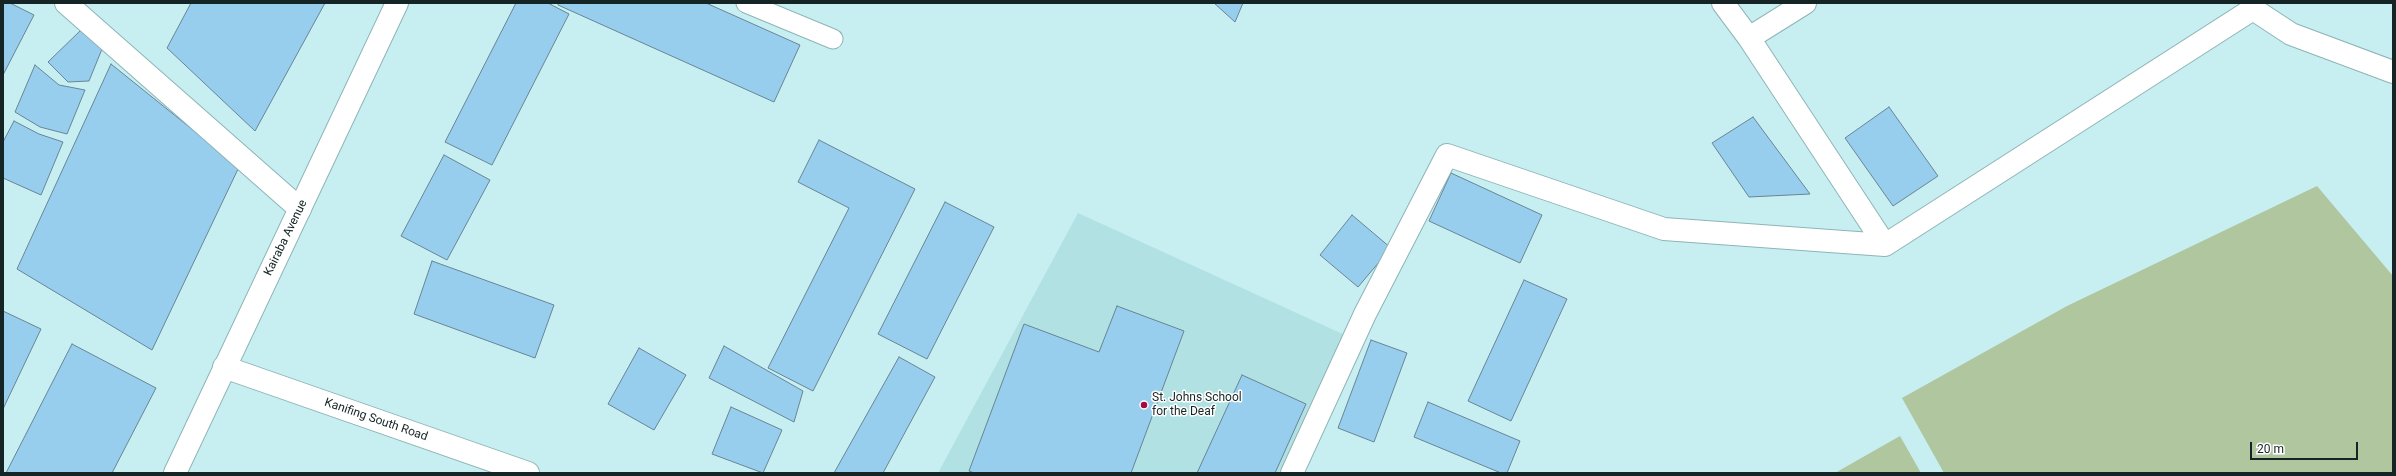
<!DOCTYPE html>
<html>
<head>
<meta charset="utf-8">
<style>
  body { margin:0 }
  #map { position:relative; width:2396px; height:476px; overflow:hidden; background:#c7eff1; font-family:Roboto,sans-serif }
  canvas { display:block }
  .frame { position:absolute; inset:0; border:4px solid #152425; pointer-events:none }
  .scale { position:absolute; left:2250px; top:442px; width:108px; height:18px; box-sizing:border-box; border:2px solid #152425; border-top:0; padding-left:5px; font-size:12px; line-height:14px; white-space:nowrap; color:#152425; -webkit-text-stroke:3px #fff; paint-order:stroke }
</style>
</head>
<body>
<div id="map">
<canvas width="2396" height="476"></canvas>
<div class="frame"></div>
<div class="scale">20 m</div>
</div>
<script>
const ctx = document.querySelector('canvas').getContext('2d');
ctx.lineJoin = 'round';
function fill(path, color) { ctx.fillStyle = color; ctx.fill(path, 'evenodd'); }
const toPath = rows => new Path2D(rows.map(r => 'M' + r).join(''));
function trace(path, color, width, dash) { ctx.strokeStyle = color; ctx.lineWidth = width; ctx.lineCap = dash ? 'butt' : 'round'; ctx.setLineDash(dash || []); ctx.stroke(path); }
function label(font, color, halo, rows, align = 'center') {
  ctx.font = font + ' Roboto,sans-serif'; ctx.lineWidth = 3; ctx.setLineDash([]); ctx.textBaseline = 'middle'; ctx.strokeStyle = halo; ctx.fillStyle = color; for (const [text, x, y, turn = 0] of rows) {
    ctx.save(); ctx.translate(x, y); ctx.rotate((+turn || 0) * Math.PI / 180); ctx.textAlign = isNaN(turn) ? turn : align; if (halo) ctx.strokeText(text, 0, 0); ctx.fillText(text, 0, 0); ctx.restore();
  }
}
fill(toPath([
  [1078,213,1347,336,1281,473,938,473]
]), '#b1e1e3');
fill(toPath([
  [2317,186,2393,276,2393,473,1944,473,1902,398,2067,306],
  [1900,436,1921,473,1835,473]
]), '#afc69e');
const building = toPath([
  [3,3,10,3,34,15,3,75,3,3],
  [191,3,325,3,255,131,167,48,191,3],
  [516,3,548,3,569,14,492,165,445,142,516,3],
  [558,3,706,3,800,45,774,102,558,5,558,3],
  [1214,3,1243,3,1235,22,1214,3],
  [82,29,102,49,89,81,68,82,48,62,82,29],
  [111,64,239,167,152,350,17,269,111,64],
  [35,65,59,85,85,90,67,134,40,127,15,112,35,65],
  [1889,107,1938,176,1893,206,1845,138,1889,107],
  [1753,117,1810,194,1749,197,1712,143,1753,117],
  [14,121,39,134,63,142,41,195,3,178,3,142,14,121],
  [819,140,915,189,813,391,768,368,849,208,798,182,819,140],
  [444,155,490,180,447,260,401,236,444,155],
  [1451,173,1542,215,1520,263,1429,221,1451,173],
  [945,202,994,227,927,359,878,334,945,202],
  [1352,215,1391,248,1358,287,1320,255,1352,215],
  [432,261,554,305,535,358,414,314,432,261],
  [1524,280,1567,299,1511,421,1468,401,1524,280],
  [1117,306,1184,331,1131,473,974,473,969,471,1024,324,1099,352,1117,306],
  [3,311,41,329,3,409,3,311],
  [1371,340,1407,353,1374,442,1338,428,1371,340],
  [72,344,156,388,112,473,6,473,72,344],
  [724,346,803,391,794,422,709,378,724,346],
  [639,348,686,375,654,430,608,404,639,348],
  [899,357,935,377,883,473,834,473,899,357],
  [1242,375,1306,404,1275,473,1197,473,1242,375],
  [1428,402,1520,441,1507,473,1501,473,1414,437,1428,402],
  [731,407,782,430,763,473,712,454,731,407]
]);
fill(building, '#97ceed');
trace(building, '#688495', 1);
const service = toPath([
  [746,3,833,39]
]);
const minor = toPath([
  [66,3,300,209],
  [1723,3,1749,38],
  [1805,3,1749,38,1885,245,2253,9],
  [2251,3,2253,9,2291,34,2393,72],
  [1292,473,1365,314,1447,155,1664,229,1885,245]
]);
const tertiary = toPath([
  [224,367,528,473],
  [175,473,397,3]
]);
trace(service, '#8eb4b6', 21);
trace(minor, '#8eb4b6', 24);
trace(tertiary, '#8eb4b6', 24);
trace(service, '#fff', 19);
trace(minor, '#fff', 22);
trace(tertiary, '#fff', 22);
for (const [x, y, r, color] of [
  [1144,405,4,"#a40a41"]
]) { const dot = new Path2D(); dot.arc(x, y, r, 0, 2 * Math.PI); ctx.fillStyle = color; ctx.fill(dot); trace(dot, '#fff', 1.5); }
label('12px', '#152425', '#fff', [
  ["Kairaba Avenue",286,238,-64],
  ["Kanifing South Road",376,420,19]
]);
label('12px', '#152425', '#fff', [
  ["St. Johns School",1152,398],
  ["for the Deaf",1152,412]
], 'left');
</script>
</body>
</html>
